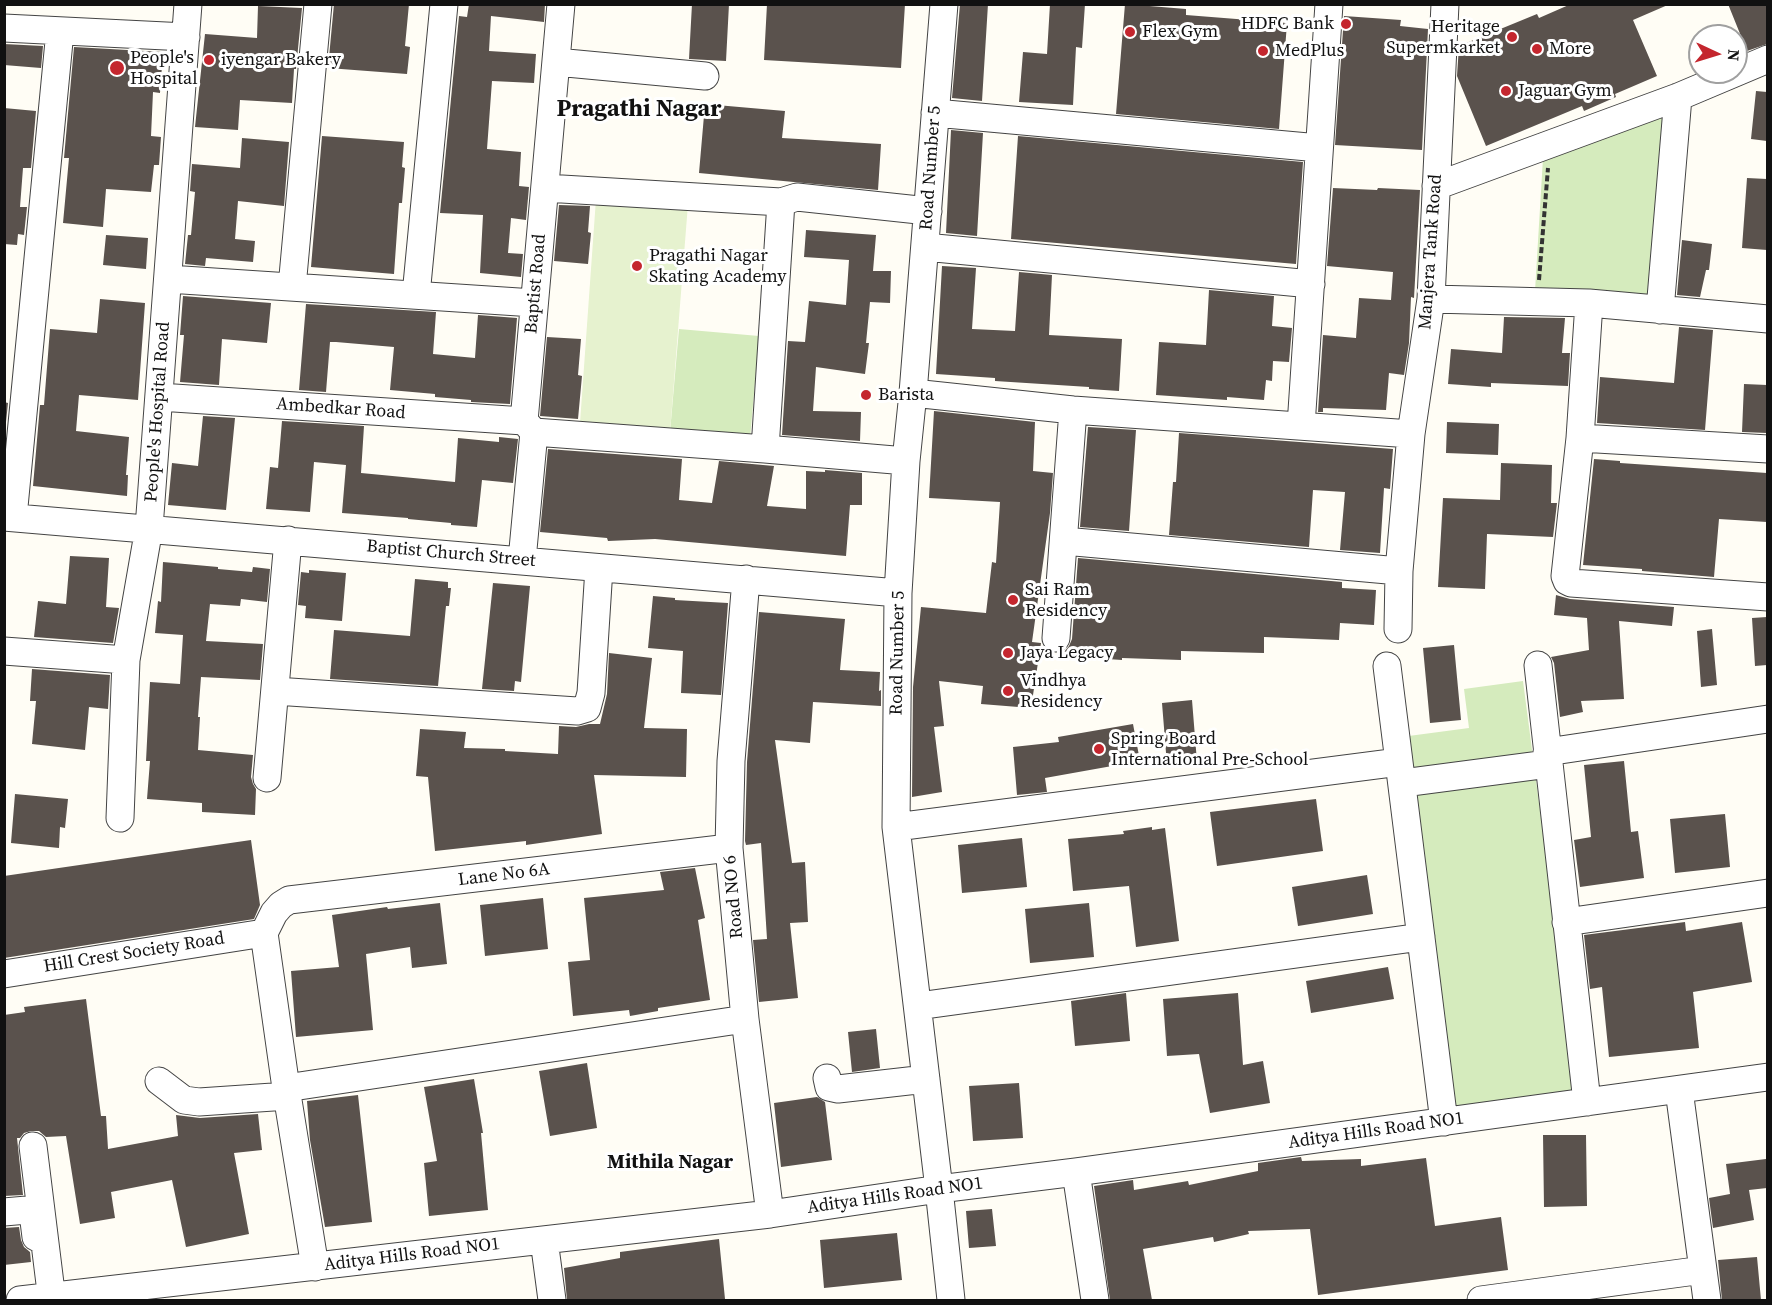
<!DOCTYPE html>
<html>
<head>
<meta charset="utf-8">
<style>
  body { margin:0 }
  #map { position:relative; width:1772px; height:1305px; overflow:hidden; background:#fffdf5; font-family:"Source Serif 4",serif }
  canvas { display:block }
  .frame { position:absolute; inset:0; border:6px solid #111; pointer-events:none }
  .north { position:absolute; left:1688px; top:24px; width:60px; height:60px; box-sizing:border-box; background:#fff; border:2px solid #a0a0a0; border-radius:50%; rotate:94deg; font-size:16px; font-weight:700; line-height:24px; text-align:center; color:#111 }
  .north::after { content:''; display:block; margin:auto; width:21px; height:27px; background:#c4262e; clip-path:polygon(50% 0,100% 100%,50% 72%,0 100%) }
</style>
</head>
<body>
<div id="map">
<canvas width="1772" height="1305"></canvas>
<div class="frame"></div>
<div class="north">N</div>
</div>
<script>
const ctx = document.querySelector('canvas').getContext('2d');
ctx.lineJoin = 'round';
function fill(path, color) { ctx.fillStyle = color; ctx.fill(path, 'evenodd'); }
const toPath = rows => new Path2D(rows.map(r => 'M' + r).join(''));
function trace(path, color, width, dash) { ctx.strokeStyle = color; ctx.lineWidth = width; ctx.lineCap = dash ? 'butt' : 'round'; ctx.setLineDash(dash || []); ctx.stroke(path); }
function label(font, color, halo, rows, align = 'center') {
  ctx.font = font + ' "Source Serif 4",serif'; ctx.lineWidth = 6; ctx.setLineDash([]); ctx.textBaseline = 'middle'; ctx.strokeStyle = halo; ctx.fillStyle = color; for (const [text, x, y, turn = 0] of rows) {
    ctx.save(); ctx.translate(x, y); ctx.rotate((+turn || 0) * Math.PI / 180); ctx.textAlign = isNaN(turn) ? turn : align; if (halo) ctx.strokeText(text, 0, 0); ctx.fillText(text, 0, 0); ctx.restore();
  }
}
fill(toPath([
  [1664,108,1650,297,1535,291,1543,158],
  [679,329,759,336,750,439,670,432],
  [1523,681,1577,1093,1450,1110,1401,737,1469,728,1464,689]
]), '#d5ebbd');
fill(toPath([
  [596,199,688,204,670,432,580,423]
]), '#e6f2cf');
fill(toPath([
  [334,4,409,4,405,46,410,47,407,74,328,68],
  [469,4,545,4,544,22,491,16,489,51,536,54,534,83,492,81,487,149,521,152,519,186,529,187,526,220,511,218,508,253,523,254,521,277,480,273,483,215,440,213,459,16,467,17],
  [692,4,729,4,726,61,689,59],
  [767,4,905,4,901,68,764,60],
  [960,4,988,4,982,101,952,98],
  [1050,4,1085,4,1082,48,1076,47,1073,105,1019,102,1023,52,1047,54],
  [1125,4,1186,9,1186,15,1287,23,1279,129,1116,114],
  [1571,4,1670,4,1633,20,1657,76,1615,94,1616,97,1584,111,1582,106,1486,146,1457,76,1459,46,1537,14,1539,18],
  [1728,4,1767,4,1767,44,1747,51],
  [258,6,302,8,296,69,294,69,292,103,240,100,238,130,195,127,205,34,257,38],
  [1344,16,1401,20,1400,26,1428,29,1422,150,1335,145],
  [4,44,43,46,41,68,4,65],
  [74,47,163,52,160,93,153,92,151,136,161,137,159,165,154,165,151,192,106,189,103,227,63,223,69,158,64,158],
  [1756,91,1767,92,1767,141,1751,139],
  [705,104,785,111,782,138,881,144,878,190,699,173],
  [4,108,36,111,31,168,23,168,20,207,27,207,24,235,18,234,17,245,4,244],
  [951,130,983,133,977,236,946,233],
  [322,136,404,142,402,167,405,168,402,203,399,203,394,274,311,267],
  [1018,136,1303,162,1296,264,1011,239],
  [242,138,289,142,284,206,238,201,235,239,255,241,253,262,206,258,205,266,185,264,188,235,191,235,195,192,190,191,192,164,240,168],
  [1747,178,1767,179,1767,250,1742,248],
  [1333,188,1377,190,1378,188,1420,190,1414,298,1411,297,1409,343,1404,375,1389,373,1386,410,1323,408,1323,412,1318,412,1323,335,1356,338,1359,298,1391,300,1393,272,1327,266],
  [559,205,590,206,588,232,591,233,588,264,554,261],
  [806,230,876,235,873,271,891,271,890,303,870,302,866,343,869,343,865,374,816,367,813,411,861,412,860,441,782,435,788,341,805,342,809,301,846,305,849,260,804,257],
  [106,235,148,238,146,269,103,265],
  [1682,240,1712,244,1709,270,1706,270,1700,297,1677,295],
  [942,266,976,268,972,329,1015,331,1019,272,1052,275,1049,335,1122,339,1119,391,1089,389,1089,387,995,381,995,378,936,374],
  [1209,290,1274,296,1272,326,1292,328,1289,362,1273,361,1272,381,1266,380,1264,400,1227,397,1227,400,1156,395,1159,342,1206,345],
  [183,296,271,303,267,343,222,339,219,385,180,382,184,335,180,335],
  [100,299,145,303,138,400,79,395,76,431,129,437,126,475,128,475,127,496,33,486,40,405,44,405,50,329,97,333],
  [306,304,436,312,433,354,475,358,478,315,517,318,510,404,471,402,471,400,435,397,435,394,390,390,394,347,336,342,330,342,326,392,299,390],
  [1504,317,1565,318,1562,353,1570,353,1568,386,1491,383,1491,387,1448,384,1451,349,1502,353],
  [1679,327,1713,330,1705,430,1597,423,1600,377,1674,383],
  [547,337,581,339,578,375,582,376,578,419,540,416],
  [1744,384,1767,385,1767,433,1742,432],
  [4,402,8,403,4,441],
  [934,411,1035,422,1033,471,1053,473,1050,513,1032,642,1041,643,1031,708,981,704,983,686,939,681,944,726,934,727,942,792,912,797,913,687,921,607,986,613,992,562,996,563,1000,502,929,498],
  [203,416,235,418,226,510,168,505,172,463,198,466],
  [282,421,364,426,361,473,455,482,458,438,499,442,499,437,518,439,513,483,482,480,477,527,451,525,451,523,408,519,408,518,342,513,346,465,314,462,310,512,266,509,270,467,278,468],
  [1447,422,1499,424,1498,455,1446,453],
  [1088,427,1136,430,1129,531,1080,527],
  [1179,433,1393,449,1390,489,1384,488,1380,553,1340,550,1345,492,1313,490,1309,547,1169,535,1173,482,1176,482],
  [548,449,682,459,679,500,712,503,719,461,774,466,767,506,806,509,806,471,825,472,825,470,862,473,862,505,850,505,846,556,655,539,608,541,607,538,540,532],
  [1594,459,1620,461,1620,463,1767,473,1767,522,1719,519,1714,577,1642,571,1642,569,1583,565],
  [1501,463,1552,465,1551,503,1557,503,1553,537,1487,534,1485,589,1438,587,1443,498,1500,500],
  [70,556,109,558,106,607,119,608,113,643,34,637,38,601,66,604],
  [1078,558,1342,582,1342,588,1376,590,1374,625,1340,623,1339,640,1264,637,1264,653,1181,651,1181,660,1122,658,1122,660,1063,656,1064,652,1069,646,1072,639],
  [163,562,218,567,218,569,252,572,253,567,270,569,267,602,241,599,240,606,210,604,206,641,263,644,260,680,201,677,198,717,200,717,198,750,253,755,251,777,253,784,256,789,255,815,202,812,202,803,147,799,150,761,146,761,150,682,180,684,183,635,155,633,158,601,161,602],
  [309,570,346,573,342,621,305,618,306,606,298,605,301,572,309,573],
  [415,579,448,582,448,588,451,588,449,606,446,606,438,686,330,679,334,630,410,636],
  [493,583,530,586,521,682,515,681,514,691,482,689],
  [1556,595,1570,599,1674,607,1672,626,1619,621,1624,699,1581,701,1583,712,1560,717,1554,663,1551,657,1589,650,1587,618,1554,615],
  [653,596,675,598,675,600,728,603,721,695,681,693,683,651,648,648],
  [759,612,845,619,840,670,880,672,879,691,881,690,881,706,813,702,810,743,775,740,792,863,805,862,808,922,790,923,798,998,759,1002,753,940,767,939,761,843,746,845,745,841,747,762],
  [1767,617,1767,665,1755,666,1752,618],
  [1712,629,1717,685,1701,687,1697,631],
  [1454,645,1461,720,1430,723,1423,648],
  [609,653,652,658,644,728,687,729,686,777,594,775,602,834,526,845,526,841,435,851,428,777,416,776,420,729,466,732,464,748,505,749,505,751,558,754,559,726,576,727,589,724,600,724,607,694],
  [32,669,110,675,108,709,89,707,85,750,32,744,36,701,30,701],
  [1192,700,1197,762,1167,765,1162,703],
  [1133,724,1140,761,1045,778,1047,792,1017,795,1013,747,1059,742,1058,737],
  [1624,761,1631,832,1638,831,1644,878,1580,887,1574,840,1591,837,1584,765],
  [15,794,68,799,65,828,60,827,59,848,11,843],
  [1316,799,1323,851,1217,866,1210,812],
  [1725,814,1730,867,1675,873,1670,819],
  [1152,827,1152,830,1165,828,1179,941,1136,947,1129,886,1073,891,1068,839,1124,834,1123,831],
  [1022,838,1027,887,962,893,958,845],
  [251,840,260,905,254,919,4,958,4,876],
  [695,868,705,918,698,920,710,1000,658,1008,658,1011,630,1016,629,1010,573,1016,568,962,590,960,584,898,664,890,660,872],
  [1367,875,1373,914,1298,926,1292,887],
  [543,898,548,949,485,956,480,905],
  [440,903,447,964,412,968,410,947,366,954,373,1030,296,1037,291,971,339,967,332,915,387,907,388,909],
  [1089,903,1094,957,1030,963,1025,909],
  [1685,922,1686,931,1742,922,1752,982,1693,992,1699,1048,1609,1057,1602,987,1590,989,1584,935],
  [1388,967,1394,999,1311,1013,1306,981],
  [1126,993,1130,1041,1075,1046,1071,1001],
  [1238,993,1243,1065,1263,1061,1270,1103,1210,1113,1199,1054,1167,1056,1163,999],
  [86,999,101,1116,106,1116,108,1149,178,1136,176,1115,200,1118,258,1114,262,1150,234,1153,249,1234,186,1247,172,1180,111,1192,115,1218,80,1224,66,1136,46,1137,39,1131,31,1131,24,1133,20,1138,17,1138,23,1195,4,1196,4,1015,25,1012,24,1007],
  [876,1029,880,1068,852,1072,848,1032],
  [587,1063,597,1128,550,1136,539,1071],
  [474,1079,483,1133,481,1133,488,1210,429,1216,424,1163,437,1161,424,1087],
  [1019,1083,1023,1138,973,1141,969,1086],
  [358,1095,372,1222,325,1227,310,1140,307,1101],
  [817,1097,825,1102,832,1160,781,1167,774,1103],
  [1543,1135,1586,1135,1587,1206,1544,1207],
  [1301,1157,1302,1161,1361,1159,1361,1166,1426,1158,1435,1226,1501,1217,1508,1270,1318,1295,1310,1229,1248,1231,1249,1234,1214,1242,1213,1237,1143,1249,1152,1300,1110,1300,1094,1186,1133,1180,1134,1190,1188,1181,1189,1185,1258,1171,1258,1163],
  [1766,1159,1767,1188,1749,1190,1754,1220,1713,1228,1709,1198,1730,1194,1726,1164],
  [992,1209,996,1246,969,1248,966,1211],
  [19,1227,21,1240,24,1247,30,1252,31,1262,4,1265,4,1228],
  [897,1233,902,1280,824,1288,820,1240],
  [719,1239,725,1299,709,1300,567,1300,564,1268,620,1258,620,1252],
  [1757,1257,1761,1300,1722,1300,1718,1260]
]), '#5a524d');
const minor = toPath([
  [944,4,913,393,906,461,898,593,896,827,939,1189,951,1300],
  [4,28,186,37],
  [556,62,705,76],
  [935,113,1319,148],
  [1436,186,1678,97,1768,59],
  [545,188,781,202,797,197,928,211],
  [925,247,1311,284],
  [168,279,534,303],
  [292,287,318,4],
  [416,295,444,4],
  [1431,299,1589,303,1768,319],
  [1589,303,1580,438,1565,576,1567,581,1571,583,1768,597],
  [1660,310,1678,97],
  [913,393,1073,410,1411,434],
  [159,397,524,421],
  [1301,426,1329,4],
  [534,432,765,449,781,202],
  [1580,438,1768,449],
  [765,449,906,461],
  [4,517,898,593],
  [13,517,60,31],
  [1064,541,1399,571],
  [522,560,534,432,524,421,561,4],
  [746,579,731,761,729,848,745,1019,770,1214],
  [1398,629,1399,571,1411,434,1431,299,1445,4],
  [1056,638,1073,410],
  [4,651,126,660],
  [1538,665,1587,1102],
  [1387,666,1444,1122],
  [275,691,577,711,587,708,591,693,599,568],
  [1547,752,1768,719],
  [267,778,288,540],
  [1403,783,1548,764],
  [120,818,126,660,149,528,188,4],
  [896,827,1399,762],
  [1566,922,1768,893],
  [4,974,264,933],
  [918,1006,1421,937],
  [827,1078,829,1087,838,1089,926,1079],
  [159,1081,184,1100,199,1102,288,1096],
  [286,1088,745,1019],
  [1679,1090,1707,1300],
  [33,1146,52,1300],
  [1076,1172,1095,1300],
  [4,1212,27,1210,33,1213,36,1237],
  [544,1240,552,1300],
  [315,1267,286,1088,264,933,274,913,281,905,289,900,729,848],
  [20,1300,770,1214,939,1189,1076,1172,1768,1077],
  [1481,1300,1703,1270]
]);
trace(minor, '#444', 29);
trace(toPath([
  [1539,280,1548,168]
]), '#333', 4, [6, 3]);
trace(minor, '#fff', 27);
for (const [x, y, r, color] of [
  [1346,24,6,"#c4262e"],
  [1130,32,6,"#c4262e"],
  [1512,37,6,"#c4262e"],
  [1537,49,6,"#c4262e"],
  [1263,51,6,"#c4262e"],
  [209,60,6,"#c4262e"],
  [117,68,8,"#c4262e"],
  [1506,91,6,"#c4262e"],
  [637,266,6,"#c4262e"],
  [866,395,6,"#c4262e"],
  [1013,600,6,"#c4262e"],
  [1008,653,6,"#c4262e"],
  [1008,691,6,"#c4262e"],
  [1099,749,6,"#c4262e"]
]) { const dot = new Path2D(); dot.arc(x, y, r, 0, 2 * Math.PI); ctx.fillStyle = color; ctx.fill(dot); trace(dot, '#fff', 2); }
label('18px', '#111', '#fff', [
  ["HDFC Bank",1334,24,"right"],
  ["Heritage",1500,27,"right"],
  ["Supermkarket",1500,48,"right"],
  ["Flex Gym",1142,32],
  ["More",1549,49],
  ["MedPlus",1275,51],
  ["People's",130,58],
  ["Hospital",130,79],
  ["iyengar Bakery",221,60],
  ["Jaguar Gym",1518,91],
  ["Pragathi Nagar",649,256],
  ["Skating Academy",649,277],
  ["Barista",878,395],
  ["Sai Ram",1025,590],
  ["Residency",1025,611],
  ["Jaya Legacy",1020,653],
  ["Vindhya",1020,681],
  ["Residency",1020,702],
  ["Spring Board",1111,739],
  ["International Pre-School",1111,760]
], 'left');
label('18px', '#111', '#fff', [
  ["Road Number 5",931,168,-86],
  ["Manjera Tank Road",1431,252,-86],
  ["Baptist Road",536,284,-85],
  ["Ambedkar Road",341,409,4],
  ["People's Hospital Road",158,412,-86],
  ["Baptist Church Street",451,554,5],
  ["Road Number 5",898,653,-89],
  ["Lane No 6A",504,875,-7],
  ["Road NO 6",734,897,-95],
  ["Hill Crest Society Road",134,953,-9],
  ["Aditya Hills Road NO1",1376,1131,-8],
  ["Aditya Hills Road NO1",895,1196,-8],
  ["Aditya Hills Road NO1",412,1255,-7]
]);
label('bold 20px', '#111', '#fff', [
  ["Mithila Nagar",670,1163]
]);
label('bold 24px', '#111', '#fff', [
  ["Pragathi Nagar",639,110]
]);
</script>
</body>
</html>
